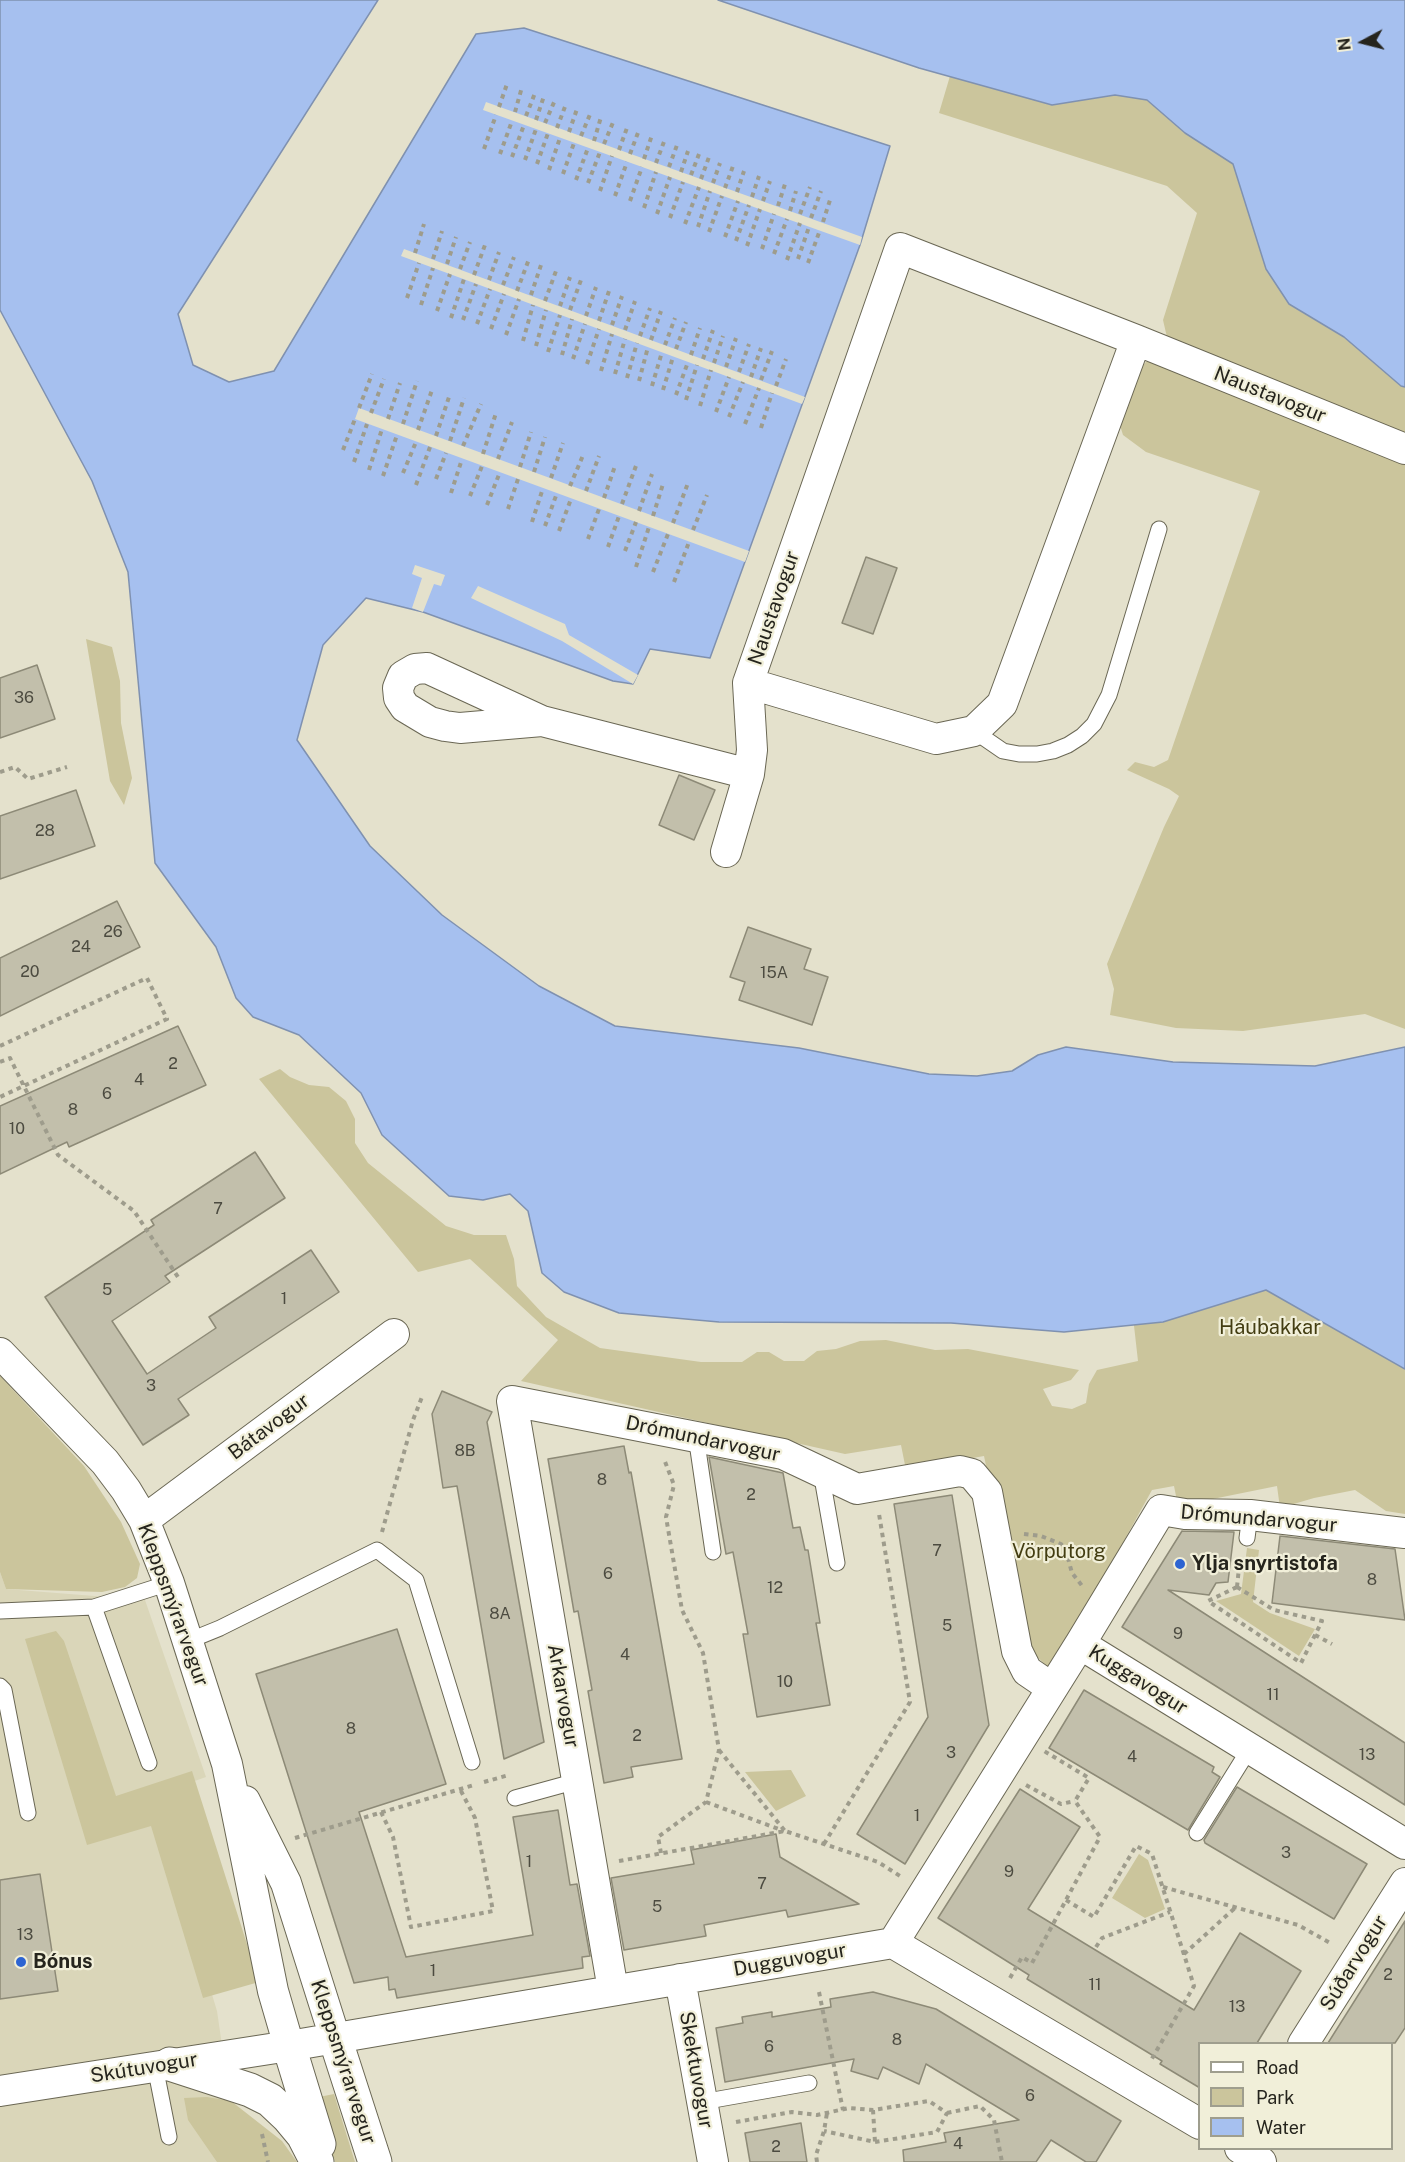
<!DOCTYPE html>
<html>
<head>
<meta charset="utf-8">
<style>
  body { margin:0 }
  #map { position:relative; width:1405px; height:2162px; overflow:hidden; background:#e4e1cc; font-family:"Public Sans",sans-serif }
  canvas { display:block }
  .legend { position:absolute; left:1198px; top:2042px; width:195px; height:108px; box-sizing:border-box; background:#f1efd9; border:2px solid #9f9e8e; margin:0; padding:8px 10px; list-style:none; font-size:18px; color:#25241d }
  .legend li { display:flex; align-items:center; gap:12px; height:30px }
  .legend b { width:30px; border:2px solid #9f9e8e }
  .north { position:absolute; left:1333px; top:12px; width:60px; height:60px; -webkit-text-stroke:4px #f1efd9; paint-order:stroke; rotate:263deg; font-size:16px; font-weight:700; line-height:24px; text-align:center; color:#25241d }
  .north::after { content:''; display:block; margin:auto; width:21px; height:27px; background:#25241d; clip-path:polygon(50% 0,100% 100%,50% 72%,0 100%) }
</style>
</head>
<body>
<div id="map">
<canvas width="1405" height="2162"></canvas>
<ul class="legend">
<li><b style="height:8px;background:#fff"></b>Road</li>
<li><b style="height:16px;background:#cbc59c"></b>Park</li>
<li><b style="height:16px;background:#a6c0ef"></b>Water</li>
</ul>
<div class="north">N</div>
</div>
<script>
const ctx = document.querySelector('canvas').getContext('2d');
ctx.lineJoin = 'round';
function fill(path, color) { ctx.fillStyle = color; ctx.fill(path, 'evenodd'); }
const toPath = rows => new Path2D(rows.map(r => 'M' + r).join(''));
function trace(path, color, width, dash) { ctx.strokeStyle = color; ctx.lineWidth = width; ctx.lineCap = dash ? 'butt' : 'round'; ctx.setLineDash(dash || []); ctx.stroke(path); }
function label(font, color, halo, rows, align = 'center') {
  ctx.font = font + ' "Public Sans",sans-serif'; ctx.lineWidth = 4.5; ctx.setLineDash([]); ctx.textBaseline = 'middle'; ctx.strokeStyle = halo; ctx.fillStyle = color; for (const [text, x, y, turn = 0] of rows) {
    ctx.save(); ctx.translate(x, y); ctx.rotate((+turn || 0) * Math.PI / 180); ctx.textAlign = isNaN(turn) ? turn : align; if (halo) ctx.strokeText(text, 0, 0); ctx.fillText(text, 0, 0); ctx.restore();
  }
}
fill(toPath([
  [0,1572,6,1589,145,1600,206,1777,152,1796,217,2011,239,2162,0,2162]
]), '#dad6b9');
fill(toPath([
  [950,76,1052,105,1115,95,1147,100,1185,133,1233,164,1266,269,1289,304,1344,337,1401,386,1405,387,1405,436,1169,346,1163,320,1197,213,1167,186,939,113],
  [1163,359,1405,456,1405,1029,1365,1014,1243,1031,1176,1028,1110,1015,1114,989,1107,964,1164,827,1179,796,1169,789,1127,770,1135,762,1154,767,1168,760,1260,491,1146,452,1123,435,1118,419,1136,372,1146,362],
  [86,639,112,647,120,681,121,723,132,778,124,805,110,781],
  [280,1069,290,1077,309,1085,329,1087,346,1101,355,1119,355,1143,368,1163,446,1226,474,1235,506,1235,514,1259,517,1286,546,1317,600,1348,701,1362,742,1362,757,1352,769,1352,784,1361,804,1361,817,1351,836,1349,860,1341,886,1340,935,1350,968,1349,1079,1370,1071,1380,1043,1389,1052,1406,1072,1409,1086,1403,1089,1384,1097,1370,1138,1361,1113,1140,1405,1218,1405,1514,1386,1511,1355,1490,1314,1498,1280,1508,1277,1486,1178,1506,1174,1486,1152,1490,1052,1671,1031,1651,1024,1638,992,1475,988,1475,984,1456,906,1470,901,1445,845,1454,521,1381,558,1340,470,1259,418,1272,259,1079],
  [0,1376,84,1466,121,1522,140,1564,137,1578,125,1587,102,1592,6,1589,0,1572],
  [1247,1548,1259,1550,1253,1602,1270,1613,1315,1629,1299,1656,1216,1601,1241,1594],
  [56,1631,64,1641,116,1796,192,1771,259,1982,203,1998,151,1826,87,1845,25,1639],
  [791,1770,806,1796,776,1811,745,1772],
  [1139,1854,1148,1860,1165,1909,1145,1918,1112,1898],
  [334,2094,355,2162,335,2162,314,2098],
  [207,2097,231,2101,282,2141,297,2162,217,2162,188,2120,184,2098]
]), '#cbc59c');
const water = toPath([
  [0,0,378,0,178,314,193,365,229,382,274,371,476,34,524,28,890,146,860,245,710,658,650,649,633,684,613,681,423,612,366,598,323,645,297,740,370,846,442,915,539,986,615,1026,799,1048,929,1074,977,1076,1012,1071,1038,1055,1066,1047,1173,1062,1315,1066,1405,1047,1405,1369,1266,1290,1163,1322,1064,1332,951,1323,719,1322,619,1313,564,1292,542,1273,528,1211,510,1194,483,1200,449,1196,382,1135,361,1093,299,1035,253,1017,236,998,216,947,155,863,128,572,92,481,0,310,0,0],
  [718,0,1405,0,1405,387,1401,386,1344,337,1289,304,1266,269,1233,164,1185,133,1147,100,1115,95,1052,105,919,68,718,0]
]);
fill(water, '#a6c0ef');
trace(water, '#7f91b0', 1.5);
fill(toPath([
  [486,102,862,237,860,245,483,110],
  [404,249,805,397,802,404,401,256],
  [359,408,749,551,745,562,355,419],
  [415,565,445,575,441,586,434,584,423,612,412,608,422,578,412,574],
  [478,586,565,624,569,635,638,675,633,684,562,641,471,598]
]), '#e4e1cc');
const building = toPath([
  [866,557,897,568,873,634,842,623,866,557],
  [37,665,55,719,0,738,0,678,37,665],
  [679,775,715,790,694,840,659,825,679,775],
  [76,790,95,846,0,879,0,816,76,790],
  [117,901,140,947,0,1016,0,958,117,901],
  [748,927,811,949,804,969,828,977,812,1025,739,1000,745,982,730,977,748,927],
  [178,1026,206,1085,69,1147,67,1142,0,1174,0,1106,178,1026],
  [255,1152,285,1198,165,1276,170,1282,112,1321,147,1374,216,1328,209,1317,311,1250,339,1292,178,1399,189,1415,143,1445,45,1297,154,1225,151,1220,255,1152],
  [442,1391,492,1412,487,1422,544,1742,504,1759,457,1486,443,1488,432,1414,442,1391],
  [624,1446,629,1473,631,1472,682,1759,631,1767,633,1777,604,1783,588,1691,592,1690,578,1611,574,1612,548,1459,624,1446],
  [709,1457,783,1473,793,1528,800,1527,805,1550,808,1550,820,1623,816,1623,830,1705,757,1717,743,1634,748,1634,733,1552,726,1554,709,1457],
  [952,1495,989,1725,905,1864,857,1834,928,1717,894,1504,952,1495],
  [1182,1531,1234,1532,1228,1582,1216,1583,1209,1595,1168,1590,1405,1743,1405,1805,1122,1627,1182,1531],
  [1280,1536,1395,1549,1405,1620,1272,1603,1280,1536],
  [397,1629,446,1784,359,1812,406,1957,533,1935,513,1817,558,1810,570,1885,577,1884,590,1956,582,1957,583,1968,397,1998,395,1989,389,1990,388,1977,354,1983,256,1674,397,1629],
  [1084,1690,1214,1767,1212,1772,1220,1777,1188,1830,1049,1748,1084,1690],
  [1237,1787,1367,1864,1334,1919,1205,1843,1204,1840,1237,1787],
  [1020,1789,1080,1827,1028,1909,1194,2010,1240,1933,1301,1971,1257,2043,1200,2043,1200,2088,1160,2064,1162,2061,1027,1979,1029,1975,938,1918,1020,1789],
  [776,1834,780,1857,859,1904,788,1917,786,1910,704,1925,706,1936,624,1950,611,1878,694,1864,691,1850,776,1834],
  [40,1874,58,1991,0,1999,0,1880,40,1874],
  [1405,1921,1405,2028,1395,2043,1328,2043,1405,1921],
  [873,1992,936,2009,1121,2121,1096,2162,1086,2162,1051,2140,1036,2162,904,2162,903,2150,946,2142,944,2133,1019,2120,926,2064,919,2084,883,2067,878,2079,851,2071,854,2059,725,2082,716,2028,743,2023,742,2017,772,2012,772,2017,831,2007,830,1999,873,1992],
  [801,2123,807,2162,750,2162,745,2133,801,2123]
]);
fill(building, '#c2bfab');
trace(building, '#8d8a77', 1.5);
const lane = toPath([
  [974,731,1003,751,1019,754,1037,754,1053,751,1068,745,1082,736,1094,724,1109,695,1159,529],
  [696,1436,713,1552],
  [821,1472,837,1563],
  [1247,1538,1250,1515],
  [94,1607,149,1763],
  [0,1611,94,1607,169,1583],
  [188,1641,220,1628,377,1550,416,1580,472,1762],
  [0,1686,4,1690,28,1813],
  [515,1798,577,1781],
  [1197,1833,1250,1748],
  [155,2066,169,2137],
  [702,2102,809,2083]
]);
const street = toPath([
  [1136,340,1002,704,974,731,936,739,748,683,900,248,1136,340,1405,449],
  [542,721,460,728,445,726,430,722,405,707,399,698,398,688,403,676,415,669,427,668,542,721,749,774],
  [726,852,749,774,752,750,748,683],
  [0,1353,105,1462,126,1490,144,1520,169,1583,227,1764,273,1991,289,2046],
  [144,1520,394,1334],
  [1080,1644,1161,1510,1185,1514,1250,1515,1405,1533],
  [245,1801,286,1883,335,2038],
  [893,1943,1080,1644,1405,1844],
  [680,1979,713,2162],
  [613,1990,512,1401,783,1454,857,1489,960,1471,972,1474,987,1492,1017,1651,1027,1671,1052,1688],
  [1303,2044,1405,1883],
  [0,2091,289,2046,893,1943,1200,2124],
  [1240,2148,1261,2162]
]);
const secondary = toPath([
  [335,2038,375,2162],
  [289,2046,319,2144],
  [170,2064,250,2090,270,2100,288,2117,303,2135,317,2162]
]);
trace(lane, '#6a6754', 17);
trace(street, '#6a6754', 32);
trace(secondary, '#6a6754', 35);
trace(toPath([
  [499,107,507,84],
  [515,112,522,87],
  [526,116,535,93],
  [536,120,544,96],
  [545,123,555,100],
  [557,128,566,104],
  [569,132,577,109],
  [581,136,591,112],
  [594,141,601,117],
  [604,144,614,120],
  [484,149,496,115],
  [619,150,628,125],
  [500,154,512,121],
  [630,154,639,130],
  [512,157,524,125],
  [644,159,652,135],
  [525,160,536,129],
  [656,163,665,139],
  [537,164,548,133],
  [669,167,677,145],
  [549,170,560,138],
  [681,172,688,151],
  [563,174,574,143],
  [691,175,699,154],
  [701,179,709,157],
  [576,180,588,148],
  [588,183,600,152],
  [713,183,720,163],
  [725,188,733,166],
  [600,191,612,156],
  [737,192,744,171],
  [615,196,627,162],
  [752,197,759,176],
  [630,201,642,167],
  [763,201,770,181],
  [778,206,785,184],
  [644,208,656,172],
  [790,211,796,191],
  [657,214,670,177],
  [800,214,810,187],
  [670,218,683,182],
  [811,218,821,191],
  [823,222,830,200],
  [685,224,699,187],
  [698,227,710,191],
  [709,232,722,196],
  [725,237,738,201],
  [736,241,749,205],
  [747,246,760,209],
  [762,249,774,214],
  [415,253,424,224],
  [774,254,787,219],
  [433,259,442,231],
  [798,259,809,227],
  [787,260,800,223],
  [808,263,820,230],
  [447,264,456,237],
  [460,269,470,242],
  [474,275,485,245],
  [489,280,499,252],
  [503,285,514,257],
  [517,291,529,259],
  [531,295,541,265],
  [407,298,419,263],
  [545,301,556,271],
  [421,305,433,268],
  [560,306,570,277],
  [570,310,581,280],
  [437,311,450,274],
  [586,316,596,287],
  [451,318,464,279],
  [463,320,476,284],
  [599,321,609,291],
  [477,324,490,289],
  [612,325,622,296],
  [491,329,504,294],
  [625,330,635,301],
  [506,335,519,299],
  [640,336,650,308],
  [651,340,661,311],
  [523,341,533,305],
  [665,345,675,318],
  [536,346,546,310],
  [676,349,686,322],
  [548,352,560,315],
  [562,355,572,319],
  [691,355,700,328],
  [573,359,585,324],
  [703,359,713,330],
  [714,363,723,336],
  [587,364,599,329],
  [726,367,736,338],
  [601,371,612,334],
  [739,372,749,344],
  [615,374,625,339],
  [751,377,761,348],
  [627,378,637,343],
  [761,380,772,351],
  [639,381,648,347],
  [652,386,662,352],
  [776,386,786,359],
  [663,390,673,357],
  [676,395,688,362],
  [686,400,697,365],
  [700,406,711,370],
  [359,408,372,374],
  [716,412,729,377],
  [371,413,384,379],
  [729,417,743,382],
  [388,419,400,383],
  [403,424,417,381],
  [745,424,759,388],
  [761,428,772,393],
  [418,430,432,390],
  [436,436,450,394],
  [450,441,464,398],
  [463,446,481,404],
  [343,450,355,419],
  [483,454,496,413],
  [498,459,512,422],
  [354,462,367,424],
  [520,467,531,432],
  [369,470,382,429],
  [534,472,545,437],
  [403,473,416,442],
  [383,476,397,435],
  [551,478,563,443],
  [436,479,446,453],
  [416,485,430,447],
  [570,486,584,453],
  [586,491,599,456],
  [451,493,462,459],
  [470,496,482,466],
  [604,498,615,466],
  [622,504,637,463],
  [487,505,500,472],
  [508,509,518,479],
  [639,511,652,474],
  [653,516,663,484],
  [532,522,543,488],
  [673,523,688,483],
  [545,526,557,493],
  [693,530,707,495],
  [559,531,571,499],
  [588,539,599,509],
  [608,547,619,516],
  [625,551,636,522],
  [636,567,649,527],
  [653,572,668,534],
  [674,582,689,542],
  [0,772,15,767,28,779,67,767],
  [0,1046,147,978,167,1019,0,1097],
  [0,1062,10,1058,58,1155,134,1211,180,1280],
  [382,1532,413,1420,422,1397],
  [1024,1534,1041,1536,1061,1544,1066,1551,1072,1573,1083,1587],
  [1237,1587,1274,1610,1322,1621,1301,1663,1208,1601,1237,1587],
  [1237,1587,1240,1558],
  [1315,1635,1332,1644],
  [719,1750,785,1831],
  [484,1782,509,1775],
  [1026,1785,1061,1804,1075,1801],
  [706,1802,784,1831],
  [381,1812,393,1837,411,1927,493,1911,475,1818,460,1789],
  [295,1838,474,1785],
  [824,1844,910,1702,879,1514],
  [661,1853,658,1837,706,1802,719,1750,703,1653,682,1610,666,1517,674,1485,664,1459],
  [619,1861,785,1831,878,1862,900,1876],
  [1163,1887,1298,1925,1332,1944],
  [1066,1900,1094,1917,1136,1846,1152,1854,1194,1986,1150,2062],
  [1096,1947,1102,1938,1170,1912],
  [1184,1954,1235,1908],
  [1010,1978,1022,1957,1032,1963,1100,1837,1075,1801,1089,1778,1044,1751],
  [819,1992,843,2110],
  [873,2110,875,2142],
  [947,2113,980,2106,994,2120,1002,2162],
  [736,2122,792,2112,817,2115,849,2108,873,2110,929,2101,947,2113,937,2132,875,2142,824,2131],
  [262,2134,268,2162],
  [817,2162,816,2155,824,2131,827,2113]
]), '#9e9c8c', 4, [4.5, 4.5]);
trace(lane, '#fff', 15);
trace(street, '#fff', 30);
trace(secondary, '#fff', 33);
for (const [x, y, r, color] of [
  [1180,1564,6,"#2d64d2"],
  [21,1962,6,"#2d64d2"]
]) { const dot = new Path2D(); dot.arc(x, y, r, 0, 2 * Math.PI); ctx.fillStyle = color; ctx.fill(dot); trace(dot, '#f1efd9', 2); }
label('16px', '#4c4b40', null, [
  ["36",24,698],
  ["28",45,831],
  ["26",113,932],
  ["24",81,947],
  ["20",30,972],
  ["15A",774,973],
  ["2",173,1064],
  ["4",139,1080],
  ["6",107,1094],
  ["8",73,1110],
  ["10",17,1129],
  ["7",218,1209],
  ["5",107,1290],
  ["1",284,1299],
  ["3",151,1386],
  ["8B",465,1451],
  ["8",602,1480],
  ["2",751,1495],
  ["7",937,1551],
  ["6",608,1574],
  ["8",1372,1580],
  ["12",775,1588],
  ["8A",500,1614],
  ["5",947,1626],
  ["9",1178,1634],
  ["4",625,1655],
  ["10",785,1682],
  ["11",1273,1695],
  ["8",351,1729],
  ["2",637,1736],
  ["3",951,1753],
  ["13",1367,1755],
  ["4",1132,1757],
  ["1",917,1816],
  ["3",1286,1853],
  ["1",529,1862],
  ["9",1009,1872],
  ["7",762,1884],
  ["5",657,1907],
  ["13",25,1935],
  ["1",433,1971],
  ["2",1388,1975],
  ["11",1095,1985],
  ["13",1237,2007],
  ["8",897,2040],
  ["6",769,2047],
  ["6",1030,2096],
  ["4",958,2144],
  ["2",776,2147]
]);
label('20px', '#25241d', '#f1efd9', [
  ["Naustavogur",1270,395,22],
  ["Naustavogur",774,608,-71],
  ["Bátavogur",269,1427,-37],
  ["Drómundarvogur",703,1439,12],
  ["Drómundarvogur",1259,1519,5],
  ["Kleppsmýrarvegur",173,1605,70],
  ["Kuggavogur",1138,1680,32],
  ["Arkarvogur",563,1696,80],
  ["Dugguvogur",790,1960,-10],
  ["Súðarvogur",1354,1963,-58],
  ["Kleppsmýrarvegur",343,2062,72],
  ["Skútuvogur",144,2068,-9],
  ["Skektuvogur",696,2070,80]
]);
label('20px', '#433d12', '#f1efd9', [
  ["Háubakkar",1270,1328],
  ["Vörputorg",1059,1552]
]);
label('bold 20px', '#25241d', '#f1efd9', [
  ["Ylja snyrtistofa",1192,1564],
  ["Bónus",33,1962]
], 'left');
</script>
</body>
</html>
